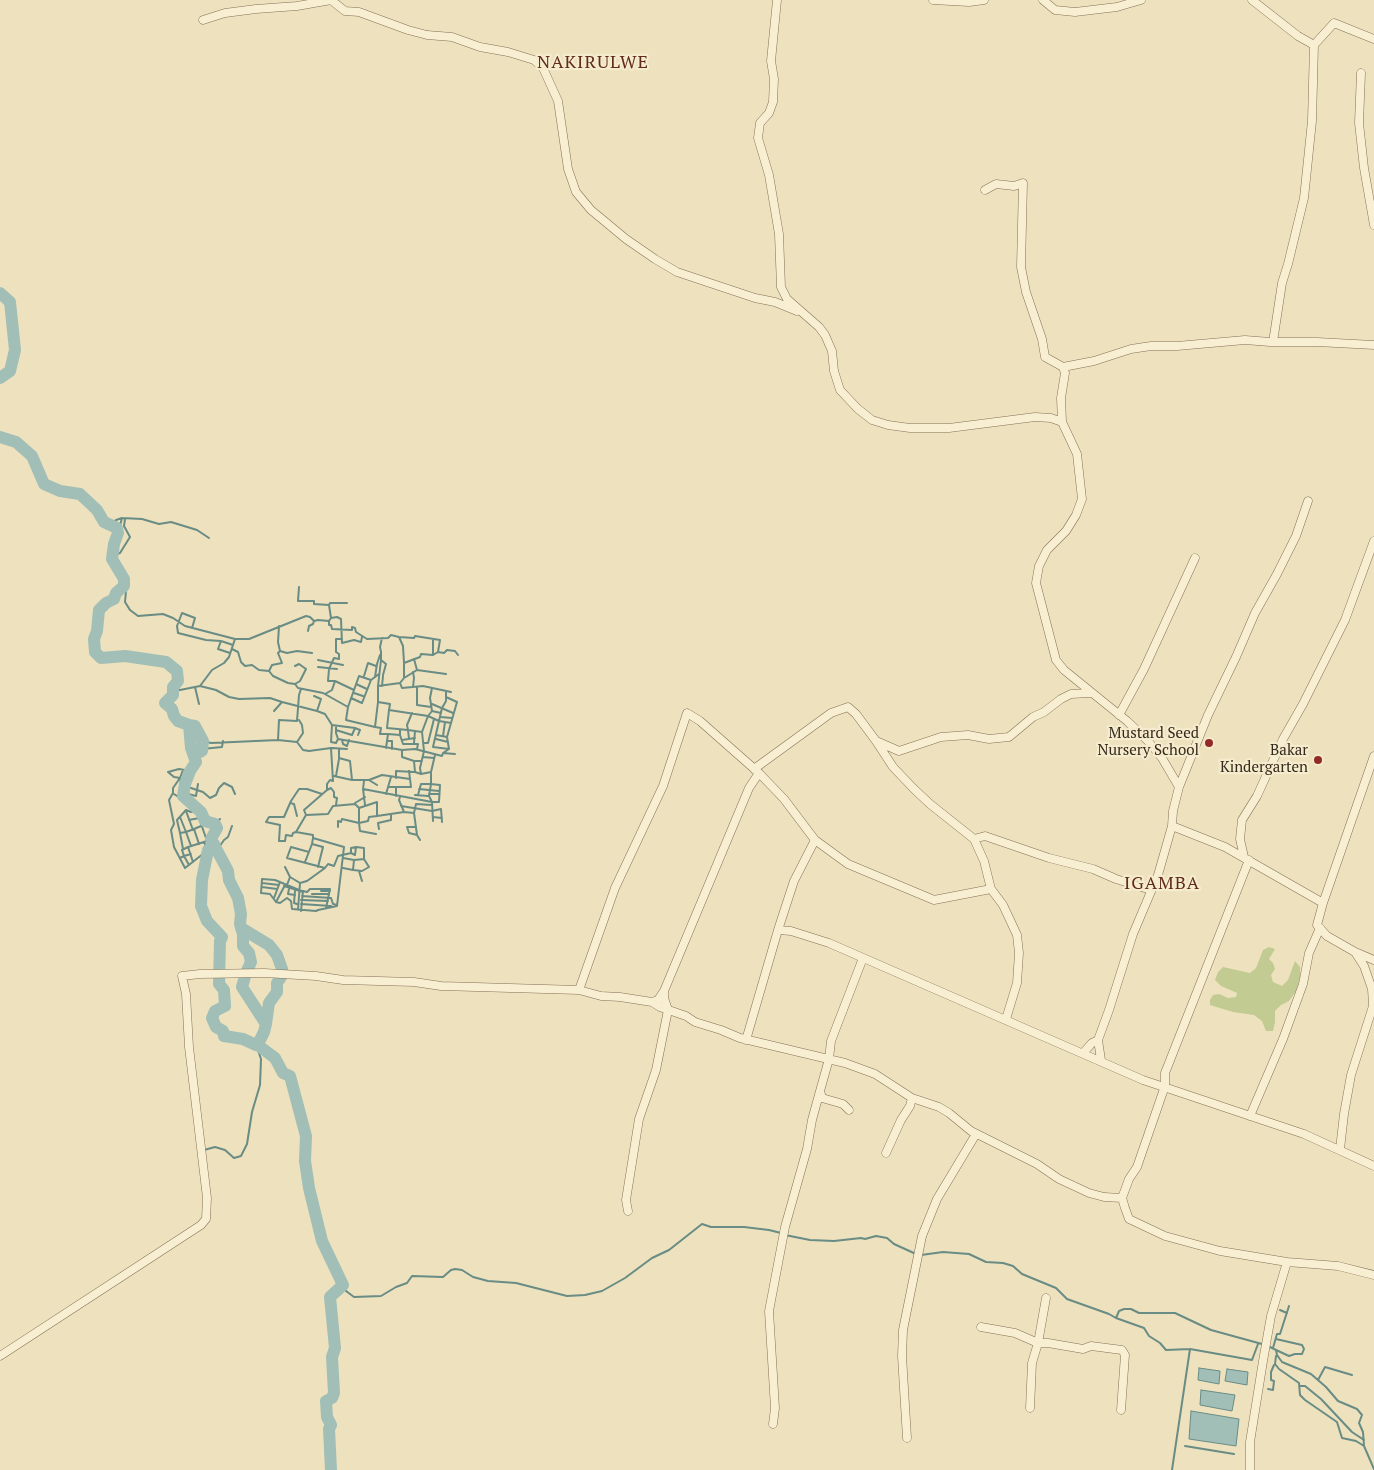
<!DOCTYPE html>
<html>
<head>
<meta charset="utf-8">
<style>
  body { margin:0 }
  canvas { display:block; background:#ede1be }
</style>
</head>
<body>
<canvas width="1374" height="1470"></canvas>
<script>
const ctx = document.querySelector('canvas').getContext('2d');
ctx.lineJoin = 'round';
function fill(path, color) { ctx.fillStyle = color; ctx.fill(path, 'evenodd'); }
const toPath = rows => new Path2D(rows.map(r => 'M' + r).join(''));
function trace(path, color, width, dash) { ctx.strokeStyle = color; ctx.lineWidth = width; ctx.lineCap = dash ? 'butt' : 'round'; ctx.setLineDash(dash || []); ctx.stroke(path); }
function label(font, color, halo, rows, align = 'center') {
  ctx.font = font + ' "PT Serif",serif'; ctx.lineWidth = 4.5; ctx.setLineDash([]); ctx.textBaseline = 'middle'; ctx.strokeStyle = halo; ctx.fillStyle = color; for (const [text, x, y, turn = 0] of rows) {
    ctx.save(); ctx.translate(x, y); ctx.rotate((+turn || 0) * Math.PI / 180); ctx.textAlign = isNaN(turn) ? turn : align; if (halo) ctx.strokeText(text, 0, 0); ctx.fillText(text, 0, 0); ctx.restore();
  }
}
fill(toPath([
  [1269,947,1275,949,1269,959,1273,963,1275,969,1271,975,1273,982,1282,986,1288,980,1295,961,1300,967,1300,977,1296,991,1289,1001,1281,1005,1275,1011,1275,1022,1273,1031,1266,1031,1262,1021,1254,1015,1233,1012,1210,1005,1210,1000,1213,995,1219,994,1228,998,1236,997,1237,993,1221,986,1215,980,1218,972,1223,967,1250,973,1256,968,1263,950]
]), '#c2cb92');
const water = toPath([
  [1199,1368,1220,1371,1219,1384,1198,1380,1199,1368],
  [1227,1369,1248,1372,1247,1385,1225,1381,1227,1369],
  [1201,1390,1235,1395,1232,1411,1200,1405,1201,1390],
  [1191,1411,1239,1419,1236,1446,1189,1439,1191,1411]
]);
fill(water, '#a1bfb7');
trace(water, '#698c85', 1);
trace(toPath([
  [111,525,116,520,122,518,142,519,159,524,171,522,197,530,209,538],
  [118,533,122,518],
  [113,555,120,553,130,537,124,526,125,519],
  [124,586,126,591,125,602,130,610,138,616,163,614,173,618,185,626,235,639,229,657,224,663,212,670,200,686],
  [299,587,298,601,314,601,314,604,329,605,330,603,347,603],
  [329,605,331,618],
  [329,621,331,618,337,617,341,619,342,643,354,640,361,642,362,637],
  [279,626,278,642,280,651],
  [192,628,195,618,182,613,177,626,178,633,206,640,221,641,233,645],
  [308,631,309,626,313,624,314,621],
  [399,637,403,646,404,663,420,657,421,654,433,655,438,652],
  [382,638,380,647,381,652,381,660,386,664,383,675],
  [235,639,249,639,306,616,310,617,314,621,318,620,329,621,329,625,331,625,332,629,352,630,352,627,355,628,356,632,367,639,388,638,391,635,399,637,414,638,415,636,440,640,438,652,444,653,447,650,455,651,458,655],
  [221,641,218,649,230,653],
  [232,649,238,652,241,662,245,666,252,665,259,670,269,671,273,676,288,683,295,684,298,688,323,693,348,707],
  [433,655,433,640],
  [414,659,417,670],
  [318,660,343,665],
  [381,660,378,686,400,683],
  [404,663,404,678,417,670,446,674],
  [318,667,337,669],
  [269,671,272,665,282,663,278,653,280,651,287,653,297,651,312,653],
  [413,672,414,678,413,687],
  [364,676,368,663,376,666],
  [375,677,377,664,380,655],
  [404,678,400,683,402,688,423,686,451,692],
  [335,681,328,681,329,669,334,658,339,659,339,654,336,652,336,639,342,639],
  [295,684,300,681,306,669,299,664,295,666],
  [356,684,367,689],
  [378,686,378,702,390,704,389,710,428,716,439,721,451,723],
  [382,686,383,676],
  [195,687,199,704],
  [417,687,417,705,431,707],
  [173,689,180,690,200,686,216,690,229,697,239,699,270,698,282,702],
  [301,689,299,695,297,721,279,720,278,740,297,742,303,750,309,751,331,748,333,781,330,780,327,784,327,790,331,788,334,792,334,797,337,798,336,805],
  [446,691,446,701,442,708,433,747,449,749],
  [354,693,363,696],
  [325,694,332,690,335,681,354,690],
  [351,698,362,703,371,680],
  [378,702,375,727,346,720,348,707,359,676,371,680,379,674],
  [432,704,453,713],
  [389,710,387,728,408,730,409,739],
  [274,711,282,702,317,711,321,699,314,696],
  [317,711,325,714,332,725,355,728,360,730,358,735],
  [432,711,441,713],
  [412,713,407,725,408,730,422,732],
  [441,717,452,718],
  [332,725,331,742,336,743,338,739,336,733,336,726],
  [375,727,381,728,380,734,388,734,386,748],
  [336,730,352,735,355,728],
  [400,730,400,735,403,744,418,744,417,749],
  [388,734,400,735],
  [436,735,447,737],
  [443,736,445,722],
  [338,739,402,750,415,749,442,756,443,753,455,754],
  [436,739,448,742],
  [342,740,343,744,347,746,349,740],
  [402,740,415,738],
  [203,741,211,743,278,740],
  [387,741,392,741,392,749],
  [297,742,303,733,302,725,299,720],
  [414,743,415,731],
  [424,743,428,743,434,719],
  [332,748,347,749],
  [202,749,222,747,223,741],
  [339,749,339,758,350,761,352,780],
  [402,750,402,757,414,761,422,761],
  [443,753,449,749,447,737,457,702,446,697],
  [423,757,434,758],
  [414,761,415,772,421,774,431,772,435,755],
  [168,772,179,769,190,771],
  [168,772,174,777,180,778,183,770],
  [431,772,431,784,440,785,439,802,432,802,433,821],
  [421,774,420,768,424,751,422,732,428,716,432,711,430,698,432,688],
  [334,776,352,780,369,780,377,785],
  [336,776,339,759],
  [180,778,173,788,173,793,169,800,174,824,171,830,174,847,185,868,208,850,204,842,211,839],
  [180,778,182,788],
  [396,778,396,771,414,772],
  [369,780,382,775,410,779],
  [364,781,363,789,365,805],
  [185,786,203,792,210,798,216,795,219,788,224,783,232,787,235,794],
  [389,787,411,787,409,771],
  [363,789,432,802],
  [419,789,439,791],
  [184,793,196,796,198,784],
  [174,794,177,796,183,796],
  [322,794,307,789,299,789,291,801,284,817,269,817,266,822,280,825,279,841,285,841,286,835,292,836,293,833,296,832,306,815,304,810,327,790],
  [386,794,391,777],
  [429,794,439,794],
  [415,795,428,796],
  [418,795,421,784,431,784,429,796,432,802],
  [396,796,396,787],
  [400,797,399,800,404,812,414,813,416,804,432,805],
  [290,803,294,804,297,816],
  [355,804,355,803,365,797],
  [401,806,432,811,441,809,442,822],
  [186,811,193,830],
  [414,813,417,835,420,840],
  [306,815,328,814,333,806,355,804,359,808,377,802,377,816,369,817,368,821,359,823,360,831,376,834],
  [377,816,404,812],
  [180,817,186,832,180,833,183,849],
  [203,817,199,818,207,841],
  [433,817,442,818],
  [189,820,199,818,195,811,198,809],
  [215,824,220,819],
  [338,827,338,821,341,822,342,819,359,823,359,808],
  [416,827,407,827,409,833,417,835],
  [379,829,378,823,391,820,391,815],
  [296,832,313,835,313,838,344,847,337,906,318,910,316,911,292,909,291,901,287,898,280,903,276,902,270,894,261,893,262,879,275,880,299,890,307,892,310,889,330,889,326,908],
  [180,833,177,820,186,810,191,812,195,811],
  [313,838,312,844,323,847,318,867],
  [199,844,194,829,201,826],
  [191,846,186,832,194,829],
  [356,847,364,848,364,859],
  [217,850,224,840,228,837,232,826],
  [309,852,291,847,287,858,325,868,328,864,334,866,338,856,351,853,355,855,356,847,351,848,351,853],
  [180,858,184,856,182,850,188,847],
  [343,858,354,860,364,859,369,867,362,871,353,870],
  [193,862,188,847,204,842],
  [305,862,312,844],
  [189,865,184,856,191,854],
  [285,867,290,877,300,883,298,910],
  [343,868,353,870,354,860],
  [359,871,362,881],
  [262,883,279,885],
  [300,883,307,881,325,868],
  [287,885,290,877],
  [284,886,303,892],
  [262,887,277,889],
  [289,889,288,894,295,895],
  [295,891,294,903,297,904],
  [321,891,330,891],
  [312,894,329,894],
  [302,896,331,898,333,904,337,905],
  [274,898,280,882],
  [301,900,328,901],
  [276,902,284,887],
  [301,904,331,906],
  [301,911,303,891],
  [204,1150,215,1147,225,1150,234,1158,241,1156,247,1144,252,1112,260,1085,261,1059,258,1050,259,1046],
  [785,1235,810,1240,834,1241,861,1238,865,1239,876,1236,887,1238,894,1244,916,1254],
  [921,1255,943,1252,969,1254,986,1262,1003,1263,1013,1266,1022,1274,1056,1288,1067,1299,1109,1314,1116,1318,1119,1311,1124,1309,1131,1309,1139,1313,1175,1313,1211,1330,1262,1344],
  [343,1285,346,1291,354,1297,381,1296,396,1287,407,1283,412,1276,443,1277,451,1270,455,1269,462,1270,473,1277,488,1281,516,1283,567,1296,585,1295,602,1291,625,1278,652,1258,669,1250,702,1224,711,1227,744,1227,769,1230,781,1233],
  [1280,1310,1287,1313],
  [1116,1318,1144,1328,1149,1336,1160,1343,1166,1350,1190,1349,1252,1360,1258,1344],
  [1270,1347,1276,1350,1277,1355,1282,1362,1311,1374,1326,1387,1338,1401,1357,1409,1362,1415,1359,1423,1363,1432,1364,1446,1374,1469],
  [1273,1348,1277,1334,1280,1334,1289,1306],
  [1276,1350,1289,1356,1295,1354,1302,1354,1304,1349,1302,1345,1276,1339],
  [1276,1356,1275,1364,1279,1369,1299,1383,1300,1395,1305,1400,1337,1422,1342,1438,1356,1441,1364,1446],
  [1318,1380,1325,1367,1352,1375],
  [1300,1386,1305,1386,1321,1399,1352,1432,1364,1440],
  [1268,1389,1273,1390,1274,1381,1271,1380,1271,1372,1274,1365],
  [1185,1446,1234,1454],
  [1172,1470,1190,1349]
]), '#698c85', 2);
trace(toPath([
  [0,293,10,302,15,350,10,371,0,378],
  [0,437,16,442,32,456,44,484,60,491,80,494,97,510,104,522,117,528,118,533,114,544,112,559,124,579,124,586,116,593,114,599,106,603,99,610,97,631,94,639,95,652,101,658,125,656,166,662,177,671,178,681,173,687,173,695,165,703,172,709,174,716,178,721,189,725,191,748,196,762,190,771,185,784,183,796,201,812,205,821,215,824,217,828,211,839,228,871,229,880,238,898,241,914,240,924,243,934,243,946,249,953,251,962,246,973,242,987,266,1024,264,1032,259,1042,259,1046,275,1058,283,1073,290,1076,306,1136,305,1161,309,1188,322,1241,343,1285,330,1297,335,1348,332,1357,334,1393,332,1398,326,1401,327,1417,331,1425,329,1429,331,1470],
  [189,725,195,726,203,741,202,751,194,755],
  [214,844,208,850,202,880,201,906,207,921,222,937,220,941,219,984,224,990,225,1006,215,1011,212,1018,216,1027,223,1031,224,1036,243,1039,256,1045],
  [241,928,269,945,277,955,282,969,283,974,277,983,277,992,269,1003,266,1024]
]), '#a1bfb7', 12);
const minor = toPath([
  [777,0,771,61,774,79,773,102,769,113,760,123,758,138,769,175,779,234,781,287,787,299,819,327,825,335,832,351,834,371,840,390,858,409,872,420,888,425,910,428,949,428,1035,417,1051,418,1062,422,1077,454,1082,499,1076,515,1066,531,1047,550,1039,566,1036,583,1056,660,1064,670,1127,721,1148,741,1162,758,1179,787,1173,811,1172,826,1225,847,1323,903,1317,925,1327,936,1355,952,1374,960],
  [933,0,969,2,984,0],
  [1043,0,1055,10,1075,12,1117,7,1141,0],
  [1252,0,1298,36,1314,45,1334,23,1374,39],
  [203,20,225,13,256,9,297,6,331,0,345,11,359,12,408,30,427,35,452,37,480,47,508,52,534,60,543,68,558,101,568,169,576,192,591,210,626,239,655,259,677,272,755,298,775,302,797,311],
  [1361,73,1359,123,1364,168,1374,225],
  [985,190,996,184,1014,186,1023,183,1021,267,1026,292,1042,339,1045,357,1063,367,1065,373,1061,398,1062,422],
  [1273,342,1282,283,1288,264,1304,198,1312,121,1314,45],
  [1063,367,1094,361,1131,349,1151,346,1177,346,1245,340,1270,342,1317,342,1374,345],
  [1119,715,1144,669,1195,558],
  [876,741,893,767,914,789,930,804,974,839,984,861,991,889,1003,905,1017,935,1019,953,1017,983,1006,1019],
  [754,769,831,713,848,707,856,714,876,741,899,751,941,737,968,735,989,739,1009,737,1033,717,1044,712,1061,699,1071,694,1090,693],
  [759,773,784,799,815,840,848,864,934,900,991,889],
  [1179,787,1208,715,1236,657,1255,613,1277,574,1296,536,1308,501],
  [974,839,985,836,1049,858,1093,869,1116,879,1151,890],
  [815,840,794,881,778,930,791,931,829,943,1143,1080,1304,1134,1374,1166],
  [1244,857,1240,839,1242,820,1257,796,1283,739,1303,704,1345,620,1374,541],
  [1249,860,1165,1073,1165,1086,1137,1167,1129,1179,1122,1198,1125,1208,1129,1219,1165,1236,1220,1251,1287,1262,1338,1266,1374,1275],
  [1323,903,1374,756],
  [1355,952,1364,966,1372,989,1373,1005],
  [579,990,615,888,663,786,687,713,700,721,759,773,749,788,664,991,664,998,668,1010,656,1070,639,1119,626,1200,628,1211],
  [652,1002,660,1007,686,1016,695,1022,721,1030,740,1038,845,1063,875,1074,912,1098,910,1106,901,1120,886,1153],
  [746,1040,778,930],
  [1083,1053,1092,1043,1098,1040],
  [1101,1060,1098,1040,1109,1010,1133,934,1158,875,1172,826],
  [912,1098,939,1107,949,1113,971,1131,1037,1164,1059,1179,1089,1193,1104,1197,1122,1198],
  [849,1110,843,1104,822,1098,820,1091,829,1059,831,1041,863,958],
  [1250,1116,1283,1039,1303,984,1309,953,1320,928],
  [1340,1149,1344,1114,1351,1075,1374,1003],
  [981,1327,1015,1333,1038,1343,1048,1343,1083,1349,1091,1346,1122,1350,1125,1355,1121,1410],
  [0,1356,201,1225,206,1219,207,1198,189,1047,186,994,182,976,200,974,264,973,316,976,343,980,414,982,441,986,579,990,601,996,620,997,652,1002,658,1000,664,991],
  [1030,1408,1032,1363,1038,1343,1046,1298],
  [773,1424,775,1408,769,1311,785,1227,807,1149,812,1120,820,1091],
  [907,1438,902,1356,903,1330,922,1236,937,1199,976,1134],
  [1250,1470,1250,1442,1263,1361,1271,1316,1287,1262]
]);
trace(minor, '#857157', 9);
trace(minor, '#f8eed1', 8);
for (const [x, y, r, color] of [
  [1209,743,5,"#942a27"],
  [1318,760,5,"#942a27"]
]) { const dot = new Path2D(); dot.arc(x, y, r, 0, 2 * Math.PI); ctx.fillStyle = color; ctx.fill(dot); trace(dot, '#f5ebcd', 2); }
label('15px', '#35291c', '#f5ebcd', [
  ["Mustard Seed",1199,734],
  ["Nursery School",1199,751],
  ["Bakar",1308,751],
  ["Kindergarten",1308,768]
], 'right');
ctx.letterSpacing = '1px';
label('18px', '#612c1b', '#f5ebcd', [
  ["NAKIRULWE",593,63],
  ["IGAMBA",1162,884]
]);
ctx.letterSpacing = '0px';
</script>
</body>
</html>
